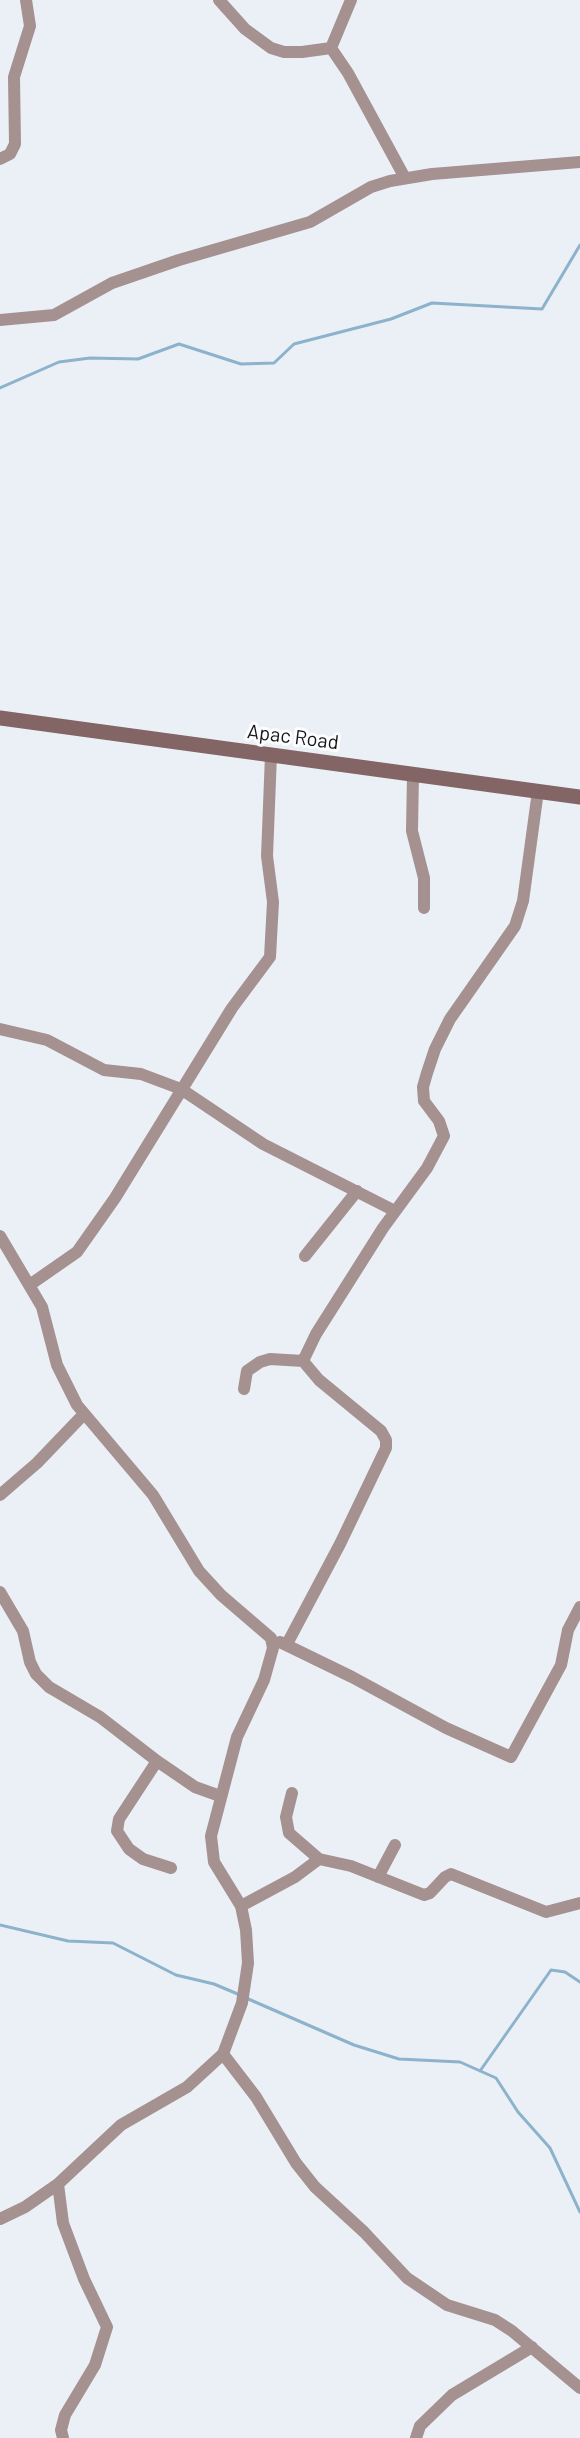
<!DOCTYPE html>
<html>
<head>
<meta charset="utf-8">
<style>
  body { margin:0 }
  canvas { display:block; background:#ebf0f6 }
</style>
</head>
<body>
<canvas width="580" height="2438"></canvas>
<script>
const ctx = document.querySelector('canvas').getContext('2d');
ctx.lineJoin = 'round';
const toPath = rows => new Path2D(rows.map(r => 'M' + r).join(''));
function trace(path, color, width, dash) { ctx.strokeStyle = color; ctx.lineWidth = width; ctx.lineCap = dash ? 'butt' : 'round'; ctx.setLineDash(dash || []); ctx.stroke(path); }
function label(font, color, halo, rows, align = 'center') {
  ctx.font = font + ' Barlow,sans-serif'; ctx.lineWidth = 6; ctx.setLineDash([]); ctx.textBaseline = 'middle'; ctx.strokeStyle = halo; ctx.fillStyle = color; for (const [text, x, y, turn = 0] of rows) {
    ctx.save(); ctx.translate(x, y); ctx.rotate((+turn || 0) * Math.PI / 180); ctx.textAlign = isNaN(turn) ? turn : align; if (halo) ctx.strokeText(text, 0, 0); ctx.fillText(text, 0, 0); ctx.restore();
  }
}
trace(toPath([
  [0,388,59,362,90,358,138,359,179,344,241,364,274,363,294,344,391,319,432,303,542,309,580,245],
  [0,1925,68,1941,113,1943,176,1975,214,1984,240,1995],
  [246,1998,354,2045,399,2059,460,2062,496,2078,518,2112,550,2148,580,2212],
  [480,2071,551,1970,565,1972,580,1982]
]), '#8cb2cc', 3);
trace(toPath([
  [219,0,245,29,271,48,284,52,302,52,331,48],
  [351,0,331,48,348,73,405,178],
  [0,159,10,154,15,144,14,77,30,26,26,0],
  [0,320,54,315,112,283,179,260,310,222,371,187,390,181,432,174,580,162],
  [413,774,412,831,424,878,424,908],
  [0,1029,47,1040,104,1070,141,1074,181,1089,263,1144,395,1211],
  [0,1236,42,1307,57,1365,77,1405,153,1495,199,1571,221,1595,271,1638,273,1648,264,1680,237,1737,211,1836,214,1862,241,1906,246,1930,248,1963,242,2003,223,2054,187,2087,121,2125,58,2184,25,2207,0,2219],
  [305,1256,357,1191],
  [31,1284,77,1252,115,1198,232,1008,270,957,273,902,267,856,271,755],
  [244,1389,247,1371,260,1362,270,1359,303,1361],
  [0,1495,37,1463,84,1414],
  [0,1592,23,1631,30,1662,36,1674,49,1687,100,1717,157,1761,195,1787,220,1796],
  [280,1642,352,1677,446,1728,511,1757,561,1665,568,1630,580,1607],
  [287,1644,340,1544,386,1448,386,1440,381,1431,319,1380,303,1361,316,1334,383,1228,427,1168,444,1136,439,1121,424,1101,423,1087,427,1073,435,1049,450,1019,515,926,523,901,538,791],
  [157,1761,119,1819,117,1831,129,1849,143,1859,171,1868],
  [292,1793,286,1817,289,1833,319,1859],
  [378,1877,395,1845],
  [241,1906,295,1877,319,1859,351,1866,424,1895,430,1893,445,1877,451,1874,546,1912,580,1903],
  [223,2054,256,2097,296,2163,315,2187,364,2232,407,2278,447,2305,495,2320,512,2331,580,2388],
  [58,2184,63,2223,84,2279,107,2327,95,2365,65,2415,61,2430,63,2438],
  [416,2438,420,2426,452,2395,532,2347]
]), '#a69191', 12);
trace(toPath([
  [0,718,580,797]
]), '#826564', 15);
label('20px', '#131517', '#fcfdfe', [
  ["Apac Road",293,737,7]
]);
</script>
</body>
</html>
